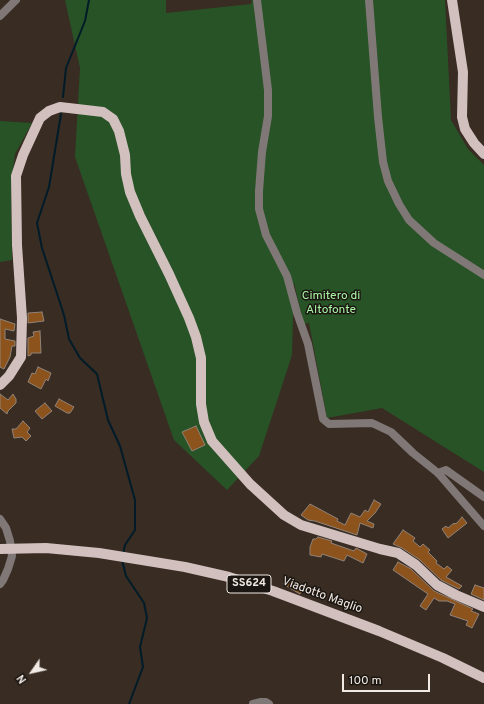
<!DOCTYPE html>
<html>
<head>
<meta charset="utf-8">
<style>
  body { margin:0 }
  #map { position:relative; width:484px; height:704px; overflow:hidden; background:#382c23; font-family:Overpass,sans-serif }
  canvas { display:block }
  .north { position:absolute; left:12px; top:652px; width:40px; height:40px; -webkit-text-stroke:3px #1b1611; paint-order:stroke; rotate:236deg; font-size:11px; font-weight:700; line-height:16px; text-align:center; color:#f1e9e3 }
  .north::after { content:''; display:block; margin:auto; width:14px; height:18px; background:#f1e9e3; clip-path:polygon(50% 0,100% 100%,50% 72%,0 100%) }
  .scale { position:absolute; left:342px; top:674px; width:88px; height:18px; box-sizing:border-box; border:2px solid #f1e9e3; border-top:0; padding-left:5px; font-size:12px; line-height:14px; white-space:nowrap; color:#f1e9e3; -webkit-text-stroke:3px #1b1611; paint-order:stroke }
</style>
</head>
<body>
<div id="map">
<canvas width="484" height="704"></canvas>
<div class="north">N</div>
<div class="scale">100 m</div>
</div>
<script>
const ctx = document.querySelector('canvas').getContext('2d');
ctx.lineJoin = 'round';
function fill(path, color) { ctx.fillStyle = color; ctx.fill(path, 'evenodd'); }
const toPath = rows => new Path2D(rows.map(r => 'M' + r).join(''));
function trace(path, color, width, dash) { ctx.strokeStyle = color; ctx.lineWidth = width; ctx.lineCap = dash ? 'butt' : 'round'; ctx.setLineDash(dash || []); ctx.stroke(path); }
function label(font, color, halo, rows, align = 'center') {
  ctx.font = font + ' Overpass,sans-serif'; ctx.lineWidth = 3; ctx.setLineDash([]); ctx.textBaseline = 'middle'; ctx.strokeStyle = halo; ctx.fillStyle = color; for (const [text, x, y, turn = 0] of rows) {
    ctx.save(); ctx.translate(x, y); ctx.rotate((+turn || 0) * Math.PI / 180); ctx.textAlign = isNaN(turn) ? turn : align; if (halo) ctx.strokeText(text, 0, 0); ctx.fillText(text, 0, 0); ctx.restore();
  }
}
fill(toPath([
  [65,0,166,0,166,13,251,4,252,0,445,0,451,120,468,149,484,165,484,472,382,408,327,418,309,323,303,324,294,282,292,355,259,456,227,490,174,440,75,157,80,68],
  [0,121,32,123,15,154,11,186,12,260,0,262]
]), '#285326');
trace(toPath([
  [63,97,66,68,85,21,89,0],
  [61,114,49,187,37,223,42,248,64,315,69,339,80,358,97,374,108,420,120,446,135,500,135,530,125,545,123,554],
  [122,560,126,576,144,603,147,618,140,647,143,667,129,704]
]), '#011c28', 2);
const building = toPath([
  [42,312,44,321,28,323,28,313,42,312],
  [0,319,15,324,14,331,5,329,5,339,15,341,15,346,12,346,10,357,4,369,0,367,0,319],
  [40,331,41,353,31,353,31,355,28,356,28,338,34,336,33,332,40,331],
  [38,367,51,373,48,381,46,379,41,389,28,382,32,373,35,374,38,367],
  [0,394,8,400,13,394,16,399,16,403,8,411,7,414,0,408,0,394],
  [59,399,74,407,70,413,67,413,55,406,59,399],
  [45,403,52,411,42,419,35,411,45,403],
  [23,421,30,428,27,432,31,436,26,441,22,437,14,438,12,429,16,429,23,421],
  [196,426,205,445,192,451,182,432,196,426],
  [374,500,381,504,375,513,367,521,374,524,373,528,360,523,357,535,315,521,308,520,301,515,310,504,338,519,337,521,345,525,351,513,360,517,365,510,368,512,374,500],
  [462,517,467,523,448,538,442,529,446,526,448,528,454,523,454,524,457,523,462,517],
  [403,530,415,538,413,541,420,547,423,544,430,550,428,552,437,561,436,563,444,569,447,566,452,570,446,577,462,586,459,589,441,580,420,560,402,548,393,544,403,530],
  [318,537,332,541,331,543,354,551,356,548,367,554,363,563,347,555,344,561,322,554,321,557,310,555,310,547,313,539,316,539,318,537],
  [398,562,411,569,434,591,473,609,471,611,479,614,472,628,466,625,468,621,450,615,455,604,447,601,439,601,434,598,426,610,420,606,428,594,393,570,398,562],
  [287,579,303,588,300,594,283,584,287,579],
  [475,585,484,588,484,600,471,594,475,585]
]);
fill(building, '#8d531c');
trace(building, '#918378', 1);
trace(toPath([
  [257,0,268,90,268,116,262,152,259,191,259,209,266,235,287,276,297,313,308,344,323,419,329,424,372,423,391,432,413,453,438,473,484,526],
  [369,0,378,117,383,162,388,181,399,204,409,220,434,243,484,275],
  [0,16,16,0],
  [438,473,446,470,484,497],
  [0,519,6,528,10,541,12,556,8,569,3,580,0,584],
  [253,704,261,702,266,702,269,704]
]), '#807877', 8);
trace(toPath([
  [452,0,463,72,462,117,465,129,474,143,484,154],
  [0,385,9,376,21,357,22,318,17,245,16,176,23,155,40,118,49,111,60,107,103,112,113,119,119,131,125,155,126,174,130,192,140,216,169,274,189,318,196,337,201,358,201,404,204,422,212,441,250,484,284,515,301,525,380,549,398,553,416,565,437,585,456,595,484,607]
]), '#d2c0bf', 10);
trace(toPath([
  [0,549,46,548,99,553,185,567,229,577,273,591,379,631,443,658,484,678]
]), '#d2c0bf', 10);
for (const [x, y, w] of [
  [249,584,44]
]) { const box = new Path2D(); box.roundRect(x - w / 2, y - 9, w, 18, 3); ctx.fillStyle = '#1b1611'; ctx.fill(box); trace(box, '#f1e9e3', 1); }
label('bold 11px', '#f1e9e3', null, [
  ["SS624",249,584]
]);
label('12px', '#a9f5a4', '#1b1611', [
  ["Cimitero di",331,297],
  ["Altofonte",331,311]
]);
label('12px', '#f1e9e3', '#1b1611', [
  ["Viadotto Maglio",322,596,20]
]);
</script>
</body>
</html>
